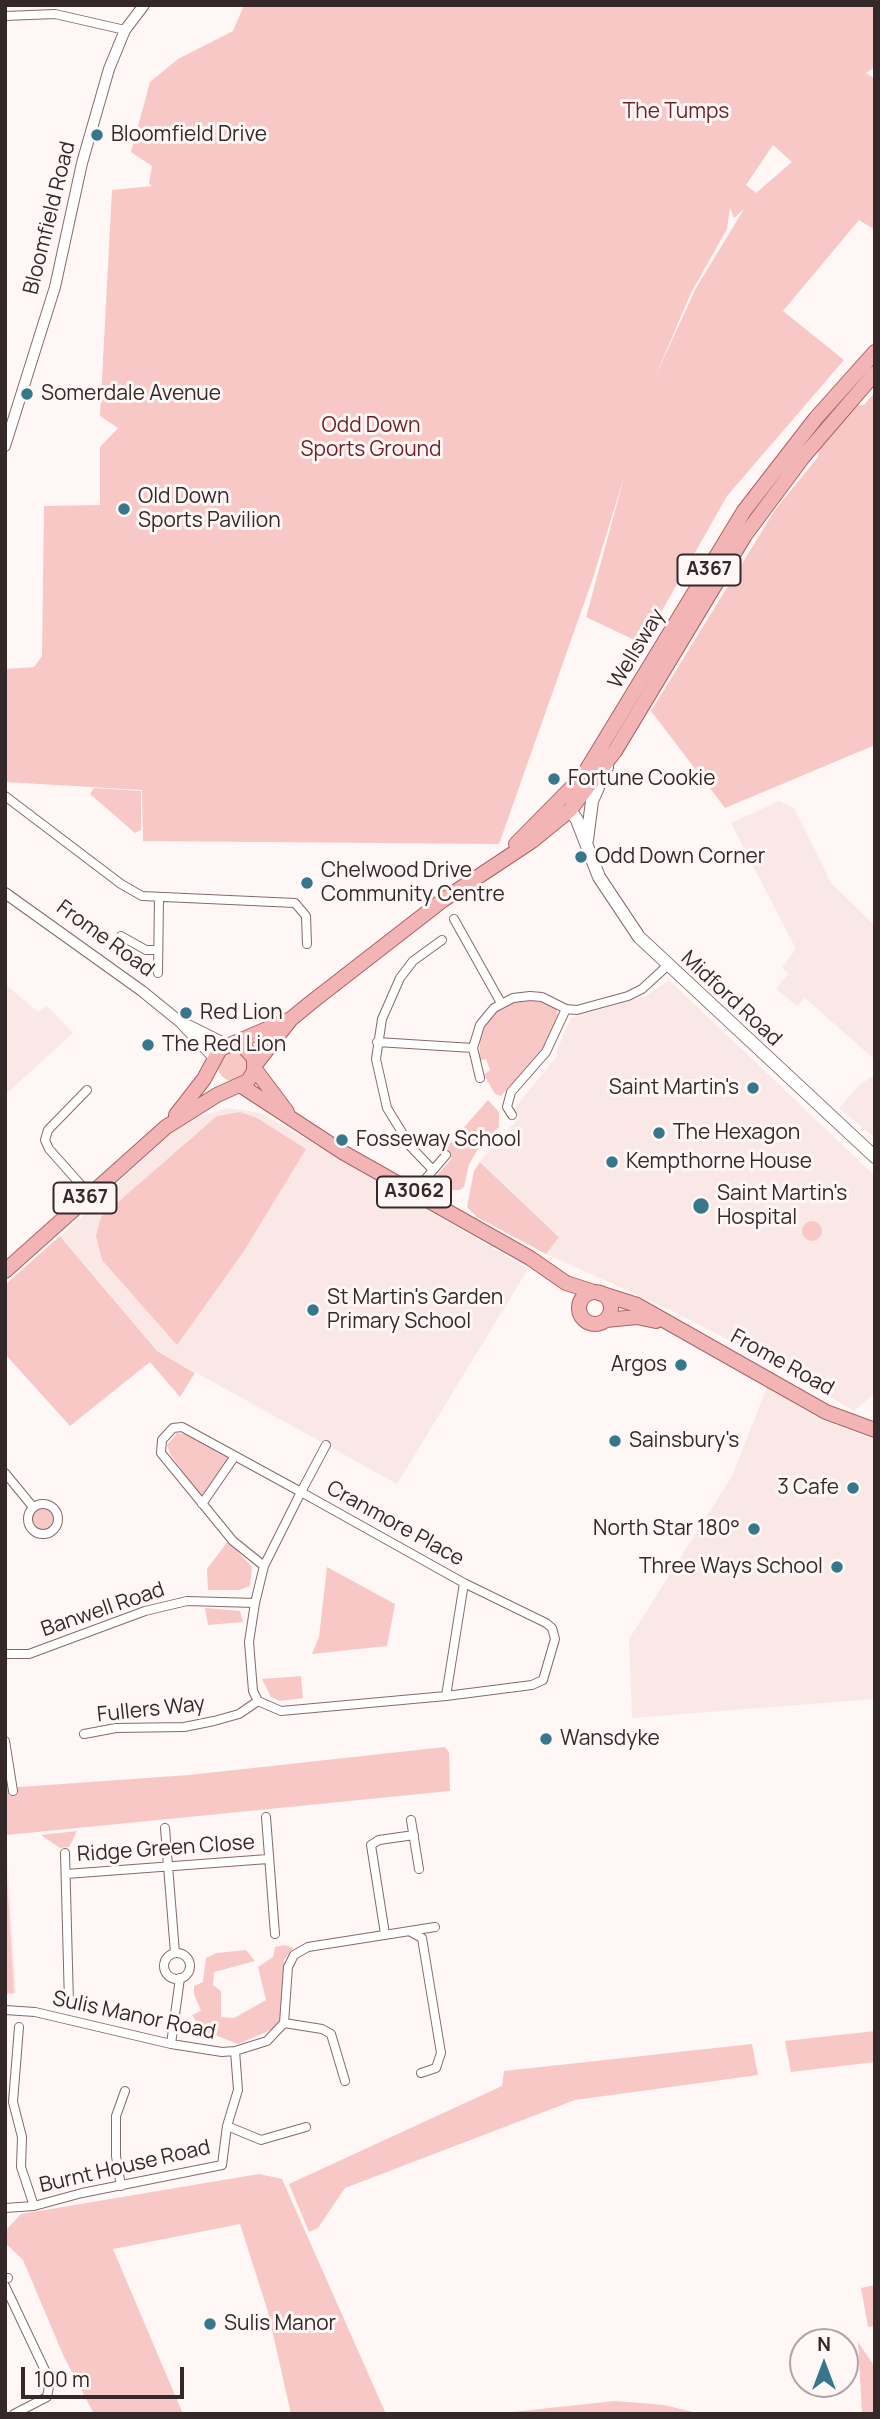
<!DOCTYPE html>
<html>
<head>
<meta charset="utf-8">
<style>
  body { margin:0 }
  #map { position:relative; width:880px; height:2419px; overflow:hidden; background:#fef7f6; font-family:Manrope,sans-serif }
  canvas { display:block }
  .frame { position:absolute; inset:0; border:7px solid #352828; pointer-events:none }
  .north { position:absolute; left:789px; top:2328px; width:70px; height:70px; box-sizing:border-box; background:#fef7f6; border:2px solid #aea4a4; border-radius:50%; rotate:0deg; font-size:19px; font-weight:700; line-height:28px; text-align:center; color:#352828 }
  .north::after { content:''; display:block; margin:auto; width:24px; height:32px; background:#37778b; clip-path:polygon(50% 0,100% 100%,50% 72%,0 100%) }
  .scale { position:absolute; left:21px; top:2367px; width:163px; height:32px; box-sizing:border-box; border:4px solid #352828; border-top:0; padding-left:9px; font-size:21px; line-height:24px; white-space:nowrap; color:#352828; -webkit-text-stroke:5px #fef7f6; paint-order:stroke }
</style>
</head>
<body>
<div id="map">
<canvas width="880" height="2419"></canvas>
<div class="frame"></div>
<div class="north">N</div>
<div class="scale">100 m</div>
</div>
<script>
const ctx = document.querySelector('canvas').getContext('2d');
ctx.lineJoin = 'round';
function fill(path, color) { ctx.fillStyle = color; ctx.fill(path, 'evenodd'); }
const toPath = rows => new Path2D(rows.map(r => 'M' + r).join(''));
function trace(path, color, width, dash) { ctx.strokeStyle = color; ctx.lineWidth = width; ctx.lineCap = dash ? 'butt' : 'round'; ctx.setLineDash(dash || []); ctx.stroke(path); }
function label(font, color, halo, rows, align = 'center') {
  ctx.font = font + ' Manrope,sans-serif'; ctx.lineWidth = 6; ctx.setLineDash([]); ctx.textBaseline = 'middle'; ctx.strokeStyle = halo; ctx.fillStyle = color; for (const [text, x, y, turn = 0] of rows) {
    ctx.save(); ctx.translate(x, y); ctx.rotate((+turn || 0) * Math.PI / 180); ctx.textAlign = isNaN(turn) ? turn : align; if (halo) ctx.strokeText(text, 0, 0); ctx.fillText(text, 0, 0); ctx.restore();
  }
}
fill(toPath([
  [779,801,794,808,831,883,875,926,875,1060,805,998,797,1006,776,989,788,974,782,967,796,949,731,823],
  [669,980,875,1176,875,1393,854,1411,760,1356,668,1309,546,1254,559,1236,480,1161,519,1118,513,1110,558,1055,556,1052,571,1018,648,995],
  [5,984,38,1012,47,1006,73,1033,5,1095],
  [875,1075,875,1138,839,1108,860,1084],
  [228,1108,261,1113,528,1269,397,1484,157,1351,61,1236,178,1127,191,1119],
  [767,1387,817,1418,875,1440,875,1699,632,1718,629,1639,732,1476],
  [5,1819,16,1993,5,1995]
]), '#fae8e7');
fill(toPath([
  [244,5,875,5,875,67,866,73,875,79,875,230,859,220,783,311,844,360,727,496,643,644,586,617,625,474,593,578,499,844,143,841,142,790,5,782,5,669,34,667,42,656,44,506,100,505,100,447,118,428,100,416,112,190,152,186,149,183,152,166,131,152,150,82,178,59,233,31],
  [773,145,792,162,756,193,746,185],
  [730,208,734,218,744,209,696,288,655,377,691,293,727,229],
  [875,392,875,745,725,808,651,711,775,510,818,457,819,449,837,423,858,405,864,405],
  [94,788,141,791,141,830,135,833,90,794],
  [526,1000,549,1003,557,1010,558,1016,545,1046,501,1096,495,1094,484,1075,490,1070,486,1059,479,1061,480,1037,483,1026,497,1011,515,1001],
  '218 1066a15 15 0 1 1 30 0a15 15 0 1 1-30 0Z',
  [488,1100,499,1112,499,1127,481,1144,469,1164,464,1187,460,1190,442,1190,433,1180,452,1158,444,1150],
  [240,1112,257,1118,306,1149,244,1251,177,1345,102,1260,96,1236,101,1217,217,1116],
  [480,1162,559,1237,546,1254,477,1217,467,1207,474,1171],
  '802 1231a10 10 0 1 1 20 0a10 10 0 1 1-20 0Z',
  [60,1236,157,1351,195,1373,180,1397,150,1362,70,1426,5,1354,5,1285],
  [177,1433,191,1435,229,1457,201,1497,170,1454,167,1445],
  '33 1519a10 10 0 1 1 20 0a10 10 0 1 1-20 0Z',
  [228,1541,252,1567,250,1586,239,1590,208,1590,207,1569],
  [327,1567,395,1604,387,1646,312,1654,319,1637],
  [205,1608,240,1611,243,1622,208,1625],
  [301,1676,303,1698,280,1701,271,1697,262,1679],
  [445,1747,449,1752,450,1791,7,1835,5,1788,189,1775],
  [77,1831,69,1847,60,1848,41,1835],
  [5,1846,14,1993,5,1994],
  [285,1945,293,1948,284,1960,282,2018,278,2027,238,2044,215,2035,206,2037,192,2015,201,2011,194,1994,194,1986,203,1982,206,1958,217,1953,246,1950,255,1961,214,1972,213,1985,221,1991,221,2017,234,2018,266,2000,258,1967,273,1957,275,1947],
  [875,2031,875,2062,791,2072,785,2041],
  [752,2044,758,2075,575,2100,345,2188,318,2228,309,2232,289,2184,502,2086,504,2071],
  [259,2174,282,2179,386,2414,291,2414,268,2312,240,2224,113,2249,183,2414,94,2414,64,2357,23,2260,5,2243,5,2231,21,2214],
  [875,2285,875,2326,868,2327,861,2288],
  [858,2342,875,2367,875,2414,862,2414],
  [615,2401,664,2405,701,2414,493,2414]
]), '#f8c8c7');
const minor = toPath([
  [5,16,55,14,125,30],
  [5,796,121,884,142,896,295,903,306,916,307,944],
  [454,919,501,1003],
  [121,936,146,950,158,950],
  [158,973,159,898],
  [377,1042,473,1048],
  [480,1078,473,1048,480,1025,494,1008,513,998,530,996,542,997,566,1009],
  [87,1090,48,1130,45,1140,49,1149,89,1194],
  [512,1115,507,1107,511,1092,546,1052,566,1009,577,1010,628,996,642,989,667,966],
  [433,1170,411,1147,387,1108,376,1059,382,1019,400,978,413,961,442,940],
  [422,1183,446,1155],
  [5,1473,33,1507],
  [301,1492,464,1583,546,1623,552,1628,555,1639,543,1680,532,1685,446,1696,281,1711,258,1701,253,1691,249,1642,255,1603,264,1566,301,1492],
  '28 1519a15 15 0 1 1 30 0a15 15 0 1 1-30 0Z',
  [202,1504,235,1456],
  [264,1566,233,1541,161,1453,162,1440,173,1428,182,1427,301,1492,326,1445],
  [5,1654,29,1654,145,1611,187,1601,255,1603],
  [446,1696,464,1583],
  [84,1734,116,1728,184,1727,214,1721,239,1714,258,1701],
  [5,1741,13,1791],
  [266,1817,275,1934],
  [411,1820,419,1869],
  [165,1828,175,1953],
  [65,1853,69,2003],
  [66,1874,268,1859],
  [411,1932,422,1938,441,2053,436,2068,421,2073],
  [385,1934,371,1845,379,1840,414,1835],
  '164 1966a13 13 0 1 1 26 0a13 13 0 1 1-26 0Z',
  [5,2010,35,2012,171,2044,222,2052,235,2051,267,2041,284,2023,288,1967,294,1955,308,1947,435,1927],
  [284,2023,322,2029,331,2034,345,2081],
  [19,2027,13,2102,22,2137,21,2167,34,2206],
  [171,2044,180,1978],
  [227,2126,261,2140,306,2127],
  [121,2186,116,2156,116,2116,125,2091],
  [5,2208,34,2206,82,2193,222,2165,227,2126,238,2090,235,2051],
  [5,2278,8,2278],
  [5,2286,50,2381,47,2397,14,2414]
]);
const tertiary = toPath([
  [5,446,55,287,82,163,109,69,125,30,144,5],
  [5,893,142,991,179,1021,214,1058],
  [188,1025,228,1045]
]);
const secondary = toPath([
  [570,810,577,820,599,877,639,937,875,1157],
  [587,840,592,801,607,767]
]);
const primary = toPath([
  [516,844,583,776,744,511,816,418,875,352],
  [255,1065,291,1019,313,1001,443,900,532,841,570,810,615,751,745,535,803,457,875,373],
  [254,1068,287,1112],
  [240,1085,344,1153,530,1258,566,1283,594,1292],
  [176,1115,204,1079,220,1049,288,1020],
  [5,1271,166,1127,217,1095,248,1081,254,1071,254,1058,244,1047,234,1044],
  '579 1308a16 16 0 1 1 32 0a16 16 0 1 1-32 0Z',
  [599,1293,637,1305,826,1412,875,1430],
  [606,1320,637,1317,656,1321]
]);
trace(minor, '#886968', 10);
trace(tertiary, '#886968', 12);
trace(secondary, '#886968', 14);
trace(primary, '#ab6264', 16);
trace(minor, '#fff', 8);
trace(tertiary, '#fff', 10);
trace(secondary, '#fff', 12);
trace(primary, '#f3b4b5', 14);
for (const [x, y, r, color] of [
  [97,135,7,"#37778b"],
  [27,394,7,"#37778b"],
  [124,509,7,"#37778b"],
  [554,779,7,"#37778b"],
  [581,857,7,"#37778b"],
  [307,883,7,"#37778b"],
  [186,1013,7,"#37778b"],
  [148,1045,7,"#37778b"],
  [753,1088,7,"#37778b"],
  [659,1133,7,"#37778b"],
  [342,1140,7,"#37778b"],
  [612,1162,7,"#37778b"],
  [701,1206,9,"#37778b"],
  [313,1310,7,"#37778b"],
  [681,1365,7,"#37778b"],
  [615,1441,7,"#37778b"],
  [853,1488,7,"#37778b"],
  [754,1529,7,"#37778b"],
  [837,1567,7,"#37778b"],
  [546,1739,7,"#37778b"],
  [210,2324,7,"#37778b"]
]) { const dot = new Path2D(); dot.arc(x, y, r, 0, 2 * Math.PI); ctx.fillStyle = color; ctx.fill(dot); trace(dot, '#fef7f6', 2.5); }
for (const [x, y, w] of [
  [709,570,63],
  [414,1192,74],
  [85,1198,63]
]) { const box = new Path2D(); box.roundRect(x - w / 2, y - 15.5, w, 31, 5); ctx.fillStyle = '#fef7f6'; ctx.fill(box); trace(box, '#352828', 2); }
label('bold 19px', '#352828', null, [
  ["A367",709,570],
  ["A3062",414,1192],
  ["A367",85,1198]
]);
label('21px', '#6e1f26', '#fef7f6', [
  ["The Tumps",676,112],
  ["Odd Down",371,426],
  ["Sports Ground",371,450]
]);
label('21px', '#352828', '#fef7f6', [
  ["Bloomfield Drive",111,135],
  ["Somerdale Avenue",41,394],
  ["Old Down",138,497],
  ["Sports Pavilion",138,521],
  ["Fortune Cookie",568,779],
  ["Odd Down Corner",595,857],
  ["Chelwood Drive",321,871],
  ["Community Centre",321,895],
  ["Red Lion",200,1013],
  ["The Red Lion",162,1045],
  ["Saint Martin's",739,1088,"right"],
  ["The Hexagon",673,1133],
  ["Fosseway School",356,1140],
  ["Kempthorne House",626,1162],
  ["Saint Martin's",717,1194],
  ["Hospital",717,1218],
  ["St Martin's Garden",327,1298],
  ["Primary School",327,1322],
  ["Argos",667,1365,"right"],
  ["Sainsbury's",629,1441],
  ["3 Cafe",839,1488,"right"],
  ["North Star 180°",740,1529,"right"],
  ["Three Ways School",823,1567,"right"],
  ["Wansdyke",560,1739],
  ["Sulis Manor",224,2324]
], 'left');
label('21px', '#352828', '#fef7f6', [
  ["Bloomfield Road",50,218,-76],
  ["Wellsway",637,649,-59],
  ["Frome Road",105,939,36],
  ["Midford Road",731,999,43],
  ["Frome Road",782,1363,29],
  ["Cranmore Place",395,1524,29],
  ["Banwell Road",103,1610,-19],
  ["Fullers Way",151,1710,-6],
  ["Ridge Green Close",166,1849,-4],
  ["Sulis Manor Road",134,2016,12],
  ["Burnt House Road",125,2167,-13]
]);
</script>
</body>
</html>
